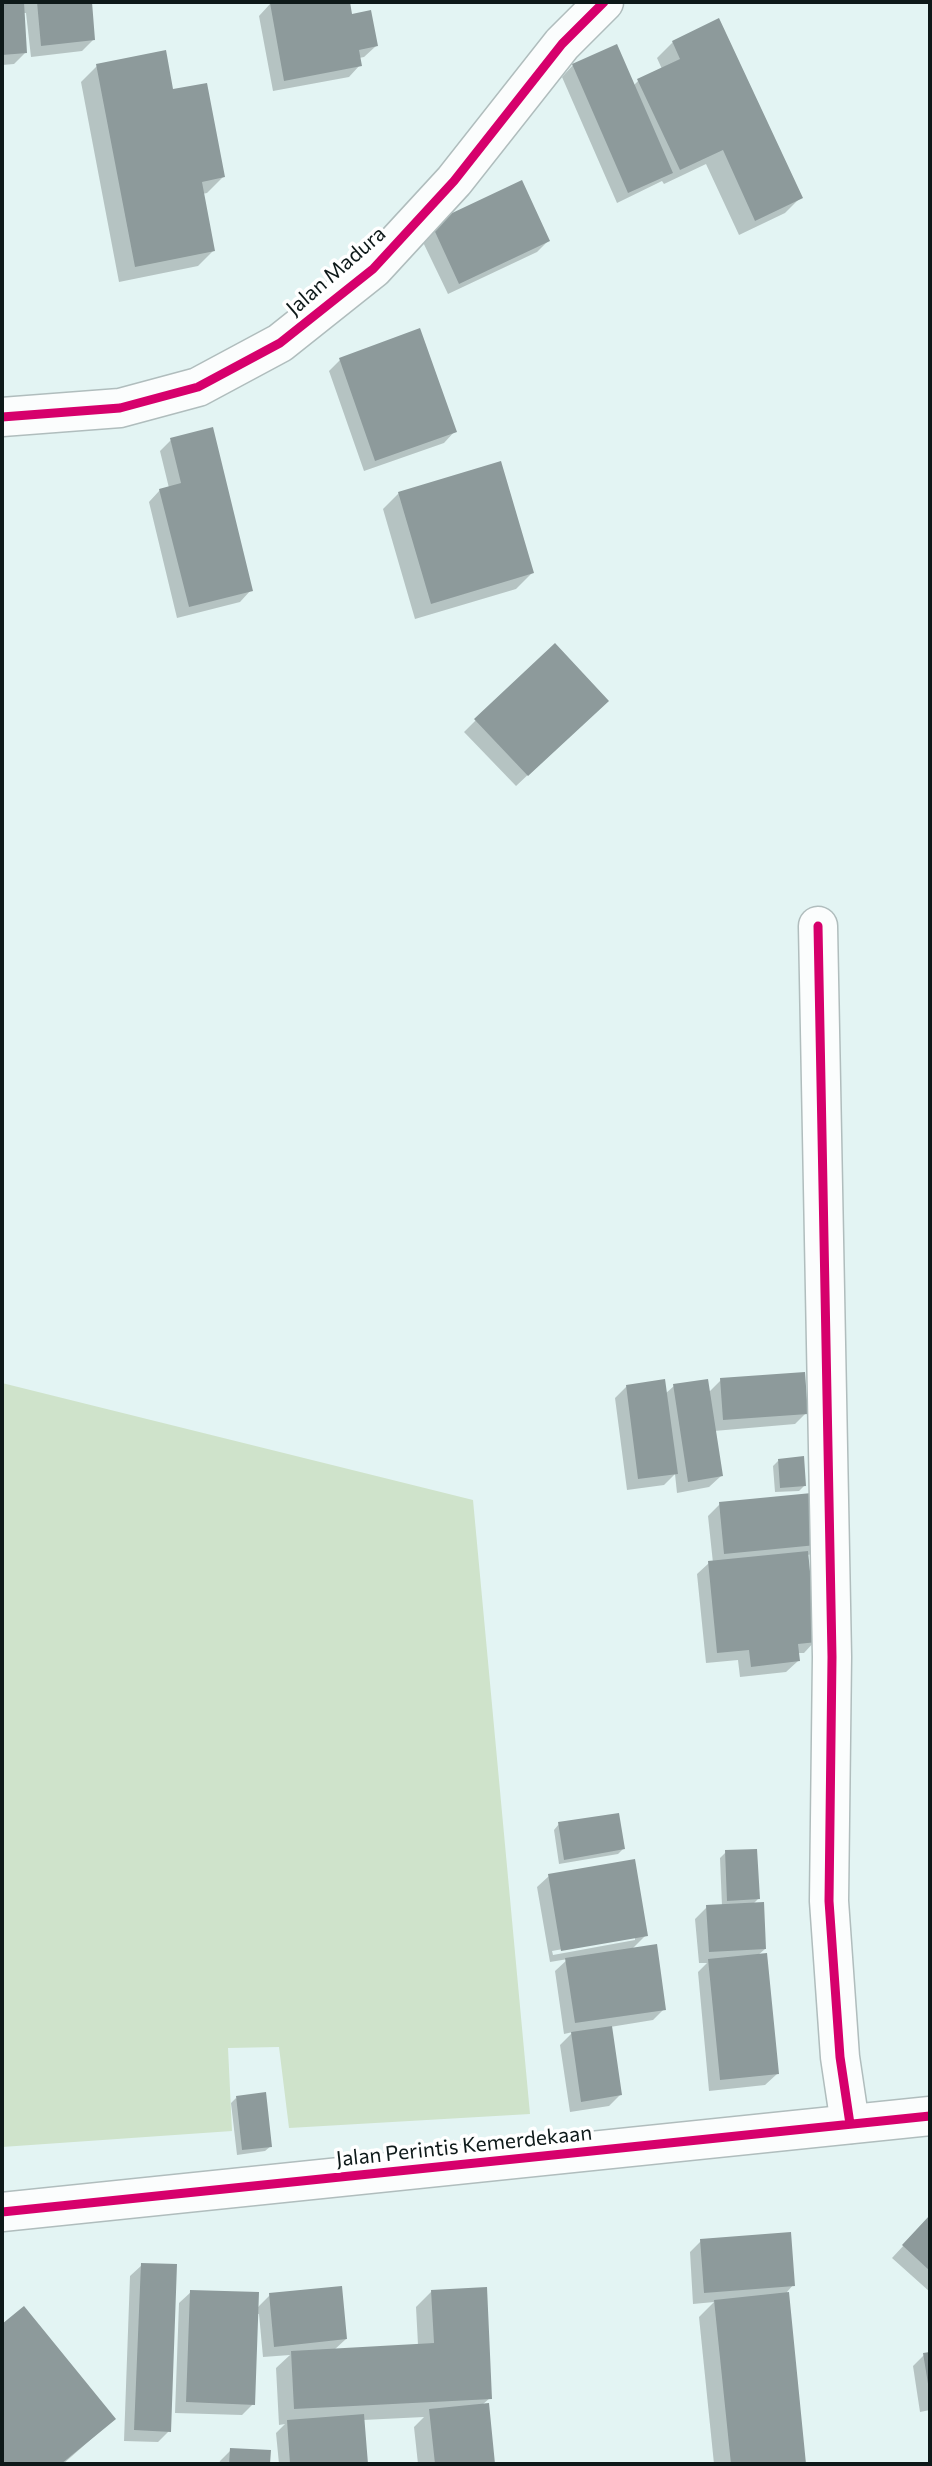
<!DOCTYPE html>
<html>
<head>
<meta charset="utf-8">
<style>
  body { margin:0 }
  #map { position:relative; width:932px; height:2466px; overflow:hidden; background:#e3f4f3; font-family:Commissioner,sans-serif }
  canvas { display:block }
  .frame { position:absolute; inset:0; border:4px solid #0e1919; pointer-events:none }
</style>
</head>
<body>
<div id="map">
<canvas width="932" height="2466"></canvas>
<div class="frame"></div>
</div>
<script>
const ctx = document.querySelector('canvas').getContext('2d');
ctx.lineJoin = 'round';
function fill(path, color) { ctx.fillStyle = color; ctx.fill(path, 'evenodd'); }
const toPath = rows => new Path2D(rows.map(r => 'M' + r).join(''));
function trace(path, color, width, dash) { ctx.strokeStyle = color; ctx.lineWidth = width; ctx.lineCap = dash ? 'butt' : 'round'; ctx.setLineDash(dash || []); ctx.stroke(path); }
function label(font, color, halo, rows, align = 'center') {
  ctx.font = font + ' Commissioner,sans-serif'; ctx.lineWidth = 7; ctx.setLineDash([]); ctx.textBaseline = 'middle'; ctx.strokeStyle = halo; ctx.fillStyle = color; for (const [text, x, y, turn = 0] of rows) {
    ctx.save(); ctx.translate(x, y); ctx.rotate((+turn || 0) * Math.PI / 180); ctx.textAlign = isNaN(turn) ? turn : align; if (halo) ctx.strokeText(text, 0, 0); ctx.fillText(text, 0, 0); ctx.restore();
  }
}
fill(toPath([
  [2,1383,473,1500,530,2114,289,2128,279,2047,228,2048,232,2131,2,2147]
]), '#cfe3cb');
fill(toPath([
  [2,2,90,2,93,40,82,51,31,57,26,13,23,13,25,53,14,64,2,65],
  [284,2,348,2,351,16,376,46,364,57,359,58,360,65,349,77,273,91,259,16,270,4],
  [673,42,801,197,785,213,739,235,706,164,664,184,662,181,617,203,562,77,573,65,633,86,639,80,662,69,657,58],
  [97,66,172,91,223,177,207,193,202,194,214,250,198,266,119,282,81,82],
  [432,224,548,241,537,252,448,294,420,236],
  [340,360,455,431,444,443,364,471,329,371],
  [171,440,251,590,240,602,177,618,149,502,160,490,169,488,160,451],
  [399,493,532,573,516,589,415,619,383,509],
  [595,712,516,786,464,732,476,720],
  [721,1380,806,1413,795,1424,714,1431,721,1476,709,1487,677,1493,675,1474,664,1485,627,1490,615,1398,627,1386,665,1394,674,1386,708,1393],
  [778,1461,805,1485,799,1491,775,1492,773,1466],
  [821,1494,813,1554,807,1555,815,1641,804,1653,797,1653,798,1661,786,1672,740,1677,738,1660,706,1663,697,1574,709,1563,713,1563,708,1516,720,1504],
  [559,1824,623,1849,618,1854,559,1864,554,1830],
  [726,1852,758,1899,753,1904,765,1949,757,1956,777,2074,765,2085,709,2091,698,1972,707,1963,699,1963,695,1919,707,1907,722,1906,720,1858],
  [549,1876,646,1935,631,1950,664,2009,653,2020,610,2027,620,2095,609,2106,570,2112,560,2045,573,2032,564,2034,555,1971,568,1959,550,1962,537,1887],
  [635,1936,635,1940,553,1955,552,1951],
  [236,2098,271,2146,265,2151,237,2155,231,2103],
  [930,2217,930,2292,892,2258],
  [701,2241,793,2285,787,2292,805,2464,714,2464,699,2317,714,2302,693,2304,690,2252],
  [142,2265,169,2431,158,2442,124,2441,130,2276],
  [432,2291,490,2398,482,2405,487,2405,493,2464,418,2464,414,2427,424,2417,363,2420,366,2464,279,2464,276,2433,285,2424,279,2425,276,2368,290,2355,263,2357,259,2314,257,2314,253,2404,242,2415,175,2413,179,2303,191,2292,257,2308,270,2295,346,2339,334,2350,418,2345,416,2307],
  [24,2308,114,2419,63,2464,2,2464,2,2327],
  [930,2354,930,2410,920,2412,913,2366,924,2355],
  [231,2450,269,2451,268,2464,219,2464,220,2461]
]), '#0003');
fill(toPath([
  [2,2,24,2,27,53,2,55],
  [37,2,92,2,95,40,41,46],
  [275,2,350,2,352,14,371,10,378,46,359,50,362,66,284,81,270,3],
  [719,18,803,198,755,221,723,150,680,170,637,79,680,59,672,41],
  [617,44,673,173,628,193,572,64],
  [166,50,173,89,207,83,225,177,202,182,215,251,135,267,96,64],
  [522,180,550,241,459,284,431,223],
  [420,328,457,432,375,461,339,358],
  [213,427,253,591,189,607,159,489,181,483,170,438],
  [501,461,534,573,431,604,398,492],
  [555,643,609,701,528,776,474,719],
  [805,1372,808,1414,723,1420,720,1378],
  [665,1379,678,1474,638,1479,626,1385],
  [708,1379,723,1476,688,1482,673,1384],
  [804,1456,806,1486,780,1488,778,1459],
  [822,1492,827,1544,724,1554,719,1502],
  [808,1551,817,1642,798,1644,800,1661,751,1667,749,1650,717,1653,708,1561],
  [619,1813,625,1849,564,1860,558,1822],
  [757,1849,760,1899,727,1901,725,1850],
  [635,1859,648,1936,561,1951,548,1874],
  [764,1902,766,1949,709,1952,706,1905],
  [657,1944,666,2010,575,2023,565,1958],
  [767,1953,779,2074,720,2080,708,1959],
  [612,2026,622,2095,581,2102,571,2032],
  [266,2092,272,2147,242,2150,236,2096],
  [930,2215,930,2271,902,2245],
  [791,2232,795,2286,704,2293,700,2239],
  [141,2263,177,2264,171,2432,134,2430],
  [342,2286,347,2339,274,2347,269,2293],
  [487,2287,492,2399,294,2409,291,2351,434,2343,431,2290],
  [190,2290,259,2292,255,2405,186,2402],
  [789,2292,806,2464,731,2464,714,2300],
  [24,2306,116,2419,61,2464,2,2464,2,2324],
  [930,2352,930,2390,929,2390,923,2353],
  [489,2403,495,2464,435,2464,429,2409],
  [364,2414,368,2464,290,2464,287,2420],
  [230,2448,271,2450,270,2464,229,2464]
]), '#8d9a9b');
const minor = toPath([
  [2,417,120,408,198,387,280,343,373,269,454,181,562,44,604,2],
  [818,926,832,1657,829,1901,840,2057,850,2124]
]);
const tertiary = toPath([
  [2,2212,930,2116]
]);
trace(minor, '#b0bdbd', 41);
trace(tertiary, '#b0bdbd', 41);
trace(minor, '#fbfdfd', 38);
trace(tertiary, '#fbfdfd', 38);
trace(toPath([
  [2,417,120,408,198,387,280,343,373,269,454,181,562,44,604,2],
  [818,926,832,1657,829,1901,840,2057,850,2124],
  [2,2212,930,2116]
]), '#d6006c', 9);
label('21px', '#0e1919', '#fff', [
  ["Jalan Madura",336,271,-41],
  ["Jalan Perintis Kemerdekaan",464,2146,-6]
]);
</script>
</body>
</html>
